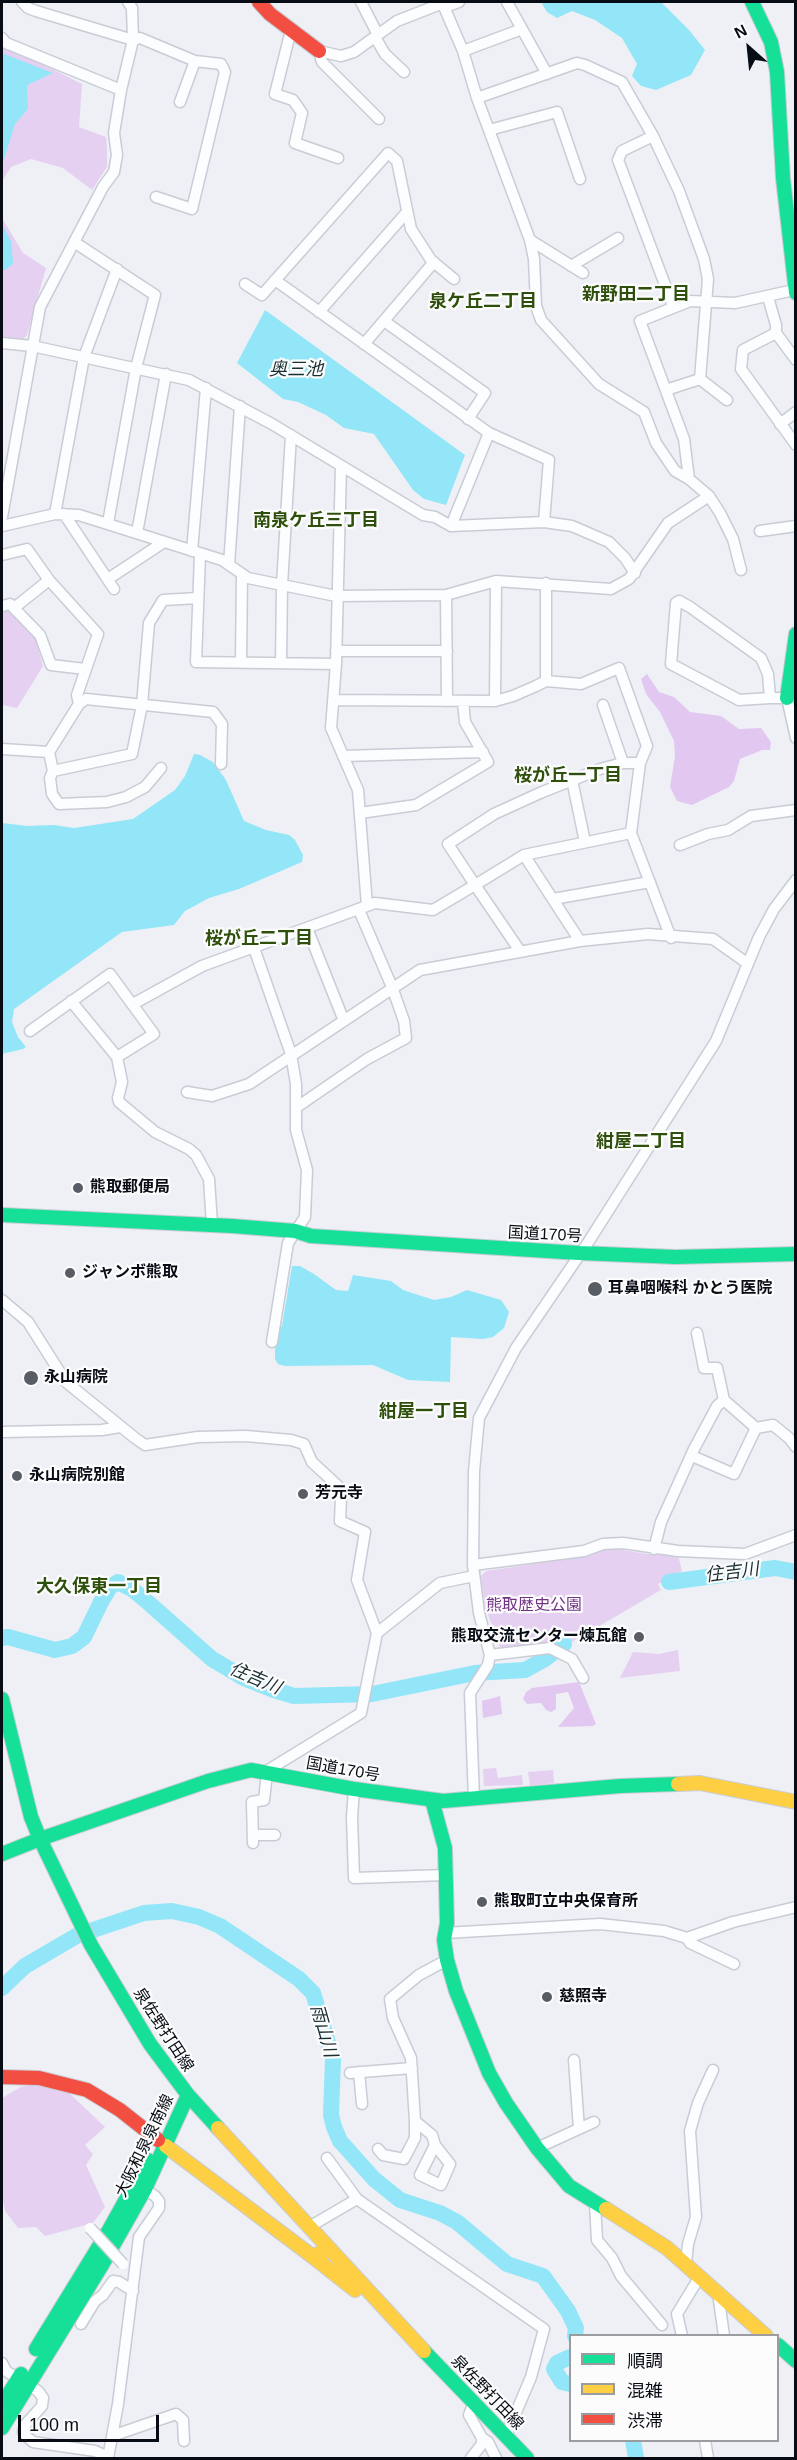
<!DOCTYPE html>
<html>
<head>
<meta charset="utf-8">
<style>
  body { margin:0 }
  #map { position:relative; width:797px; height:2460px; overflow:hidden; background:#eef0f6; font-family:Helvetica,"Noto Sans JP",sans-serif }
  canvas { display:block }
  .frame { position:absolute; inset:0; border:3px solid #080c15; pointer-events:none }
  .legend { position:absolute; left:569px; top:2334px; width:210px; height:108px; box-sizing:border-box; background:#fcfcfc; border:2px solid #9a9ca0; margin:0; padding:8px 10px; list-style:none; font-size:18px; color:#080c15 }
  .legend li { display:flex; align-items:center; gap:12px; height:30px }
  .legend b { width:30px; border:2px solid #9a9ca0 }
  .north { position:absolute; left:719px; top:18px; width:60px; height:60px; -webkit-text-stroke:4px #fcfcfc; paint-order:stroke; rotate:333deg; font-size:16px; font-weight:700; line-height:24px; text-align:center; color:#080c15 }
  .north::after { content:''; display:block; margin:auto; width:21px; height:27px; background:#080c15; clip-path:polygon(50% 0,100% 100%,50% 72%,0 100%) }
  .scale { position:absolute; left:18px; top:2415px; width:141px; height:27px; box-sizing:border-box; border:3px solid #080c15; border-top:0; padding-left:8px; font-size:18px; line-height:21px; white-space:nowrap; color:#080c15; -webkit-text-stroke:4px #fcfcfc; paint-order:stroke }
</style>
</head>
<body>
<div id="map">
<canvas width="797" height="2460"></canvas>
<div class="frame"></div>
<ul class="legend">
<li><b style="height:8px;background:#16e098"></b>順調</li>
<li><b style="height:8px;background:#ffcf43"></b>混雑</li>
<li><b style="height:8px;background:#f24e42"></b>渋滞</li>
</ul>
<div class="north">N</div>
<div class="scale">100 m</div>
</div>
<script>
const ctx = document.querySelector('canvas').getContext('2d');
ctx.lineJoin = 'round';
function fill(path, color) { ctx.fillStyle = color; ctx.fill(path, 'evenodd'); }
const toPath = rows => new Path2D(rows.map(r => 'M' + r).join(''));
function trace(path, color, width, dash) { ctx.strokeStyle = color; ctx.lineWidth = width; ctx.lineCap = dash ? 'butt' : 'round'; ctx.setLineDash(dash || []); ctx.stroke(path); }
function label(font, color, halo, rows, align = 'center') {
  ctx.font = font + ' Helvetica,"Noto Sans JP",sans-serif'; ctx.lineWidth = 4.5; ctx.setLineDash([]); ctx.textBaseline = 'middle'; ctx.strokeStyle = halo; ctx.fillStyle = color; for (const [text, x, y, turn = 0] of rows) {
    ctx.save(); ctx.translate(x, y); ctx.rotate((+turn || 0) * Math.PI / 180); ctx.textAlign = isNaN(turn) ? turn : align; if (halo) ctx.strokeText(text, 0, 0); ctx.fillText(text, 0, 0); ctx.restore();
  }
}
fill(toPath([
  [2,44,82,84,79,127,106,137,107,147,107,167,92,190,63,168,31,159,11,167,2,181],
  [2,218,23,253,46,268,27,335,20,342,2,340],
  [2,609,10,611,36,640,43,666,17,708,2,705],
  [617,1549,647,1554,678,1555,682,1571,658,1584,661,1590,565,1646,563,1642,555,1646,501,1649,485,1607,481,1576,486,1571,589,1556,603,1550],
  [678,1650,680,1671,620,1678,633,1652,659,1654],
  [496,1768,498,1778,522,1775,523,1785,484,1786,483,1769],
  [553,1770,554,1783,530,1786,528,1772],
  [34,2084,66,2090,105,2127,85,2145,93,2154,86,2165,105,2207,93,2223,45,2236,36,2227,18,2228,5,2211,2,2195,2,2098,21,2087]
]), '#e5d0f1');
fill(toPath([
  [647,674,659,692,674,697,690,712,721,716,739,729,761,728,771,742,770,750,762,750,740,759,734,781,729,787,692,805,677,801,670,787,675,756,674,741,660,712,646,694,641,679],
  [579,1682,596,1724,593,1726,558,1727,574,1708,568,1692,556,1694,556,1709,551,1712,546,1710,541,1703,527,1704,523,1699,526,1692,532,1688],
  [500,1696,502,1714,483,1718,482,1701]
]), '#e2c7f0');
fill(toPath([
  [541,2,661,2,689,30,705,50,691,75,656,90,641,86,632,76,637,64,622,38,595,20,572,11,557,18,547,12],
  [2,53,53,73,27,85,28,109,15,124,2,166],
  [2,224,11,241,13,264,2,272],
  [265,310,465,455,446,505,424,499,413,490,374,434,344,428,326,415,298,402,283,399,237,363],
  [194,754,200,755,213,762,226,780,244,821,266,830,289,835,295,840,303,855,302,862,239,889,209,898,185,911,174,925,122,932,14,1009,12,1022,18,1037,26,1047,23,1049,2,1054,2,823,27,826,54,825,74,828,133,819,175,790,185,776],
  [292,1266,300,1266,314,1274,336,1290,348,1291,353,1275,391,1281,403,1290,434,1300,451,1297,467,1290,501,1300,509,1312,504,1328,493,1337,483,1339,451,1337,450,1382,408,1380,373,1365,285,1366,278,1364,275,1359,275,1350,278,1331,282,1326]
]), '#92e6f7');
trace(toPath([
  [669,1582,775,1568,796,1572],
  [2,1638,8,1637,55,1650,72,1646,84,1637,101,1602,110,1587,118,1582,132,1589,151,1605,212,1659,244,1678,274,1690,294,1696,372,1694,475,1673,525,1670,545,1659,564,1644],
  [2,1988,25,1966,78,1935,144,1913,172,1911,199,1917,220,1926,299,1979,313,1993,333,2059,331,2115,334,2127,340,2141,374,2179,400,2200,440,2213,457,2222,507,2264,543,2276,568,2311,576,2328,575,2336],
  [570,2357,557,2363,554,2369,562,2382,570,2384],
  [633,2440,636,2458]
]), '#92e6f7', 16);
const street = toPath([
  [22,2,28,8,36,11,133,40,140,38,195,61,180,102],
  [361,2,378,35],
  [442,2,463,51,477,98,530,240,534,259,536,306,541,320,599,384,644,412,656,443,675,471,689,479,709,496,720,513,733,539,741,570],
  [507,2,547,74],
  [445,7,459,2],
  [291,30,275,94,293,100,302,113,295,143,338,158],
  [375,37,385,54,404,72],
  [2,38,6,43,121,90],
  [319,51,341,56,354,52,397,21,443,3],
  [319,51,322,62,379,119],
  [463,51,522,29],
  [477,98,577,63,585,65,622,82,653,136,679,191,704,259,708,279,700,379],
  [489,130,557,112,580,179],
  [653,136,622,151,618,160,673,306],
  [156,197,192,209,225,72,221,64,195,61],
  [530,240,583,273],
  [74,242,155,295,136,368,108,523],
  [571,266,618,238],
  [275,280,489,433,549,460,544,522],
  [245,284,262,295,388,153,397,161,411,229,431,260,454,279],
  [768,297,776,325,776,333,796,360],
  [319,312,407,212],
  [384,321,485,393,468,419],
  [776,333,743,350,741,369,796,445],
  [2,343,32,346,189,380,272,424,423,515,435,517,451,526,544,522,572,526,609,542,625,558,635,573],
  [364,344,434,262],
  [666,390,700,379,727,400],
  [780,424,796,412],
  [341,466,336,664,331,728,358,790,367,906],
  [689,479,684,439,640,321,690,301,735,303,794,290],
  [55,514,84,357,117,269],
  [64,514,114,589],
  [2,517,40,307,103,187,114,172,117,155,114,133,121,90,133,40,132,8,128,2],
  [2,526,55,514,79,515,222,560,248,578,336,596,446,595,496,581,611,589,629,579,668,523,709,496],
  [451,526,489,433],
  [760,531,796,526],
  [137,533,166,374],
  [192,551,206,388],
  [200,554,196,662,336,664],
  [2,555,27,549,49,580,98,634,77,695,79,704],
  [229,565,240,406],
  [108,579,164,542],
  [446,595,447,701],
  [2,606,10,604,40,635,51,665,85,669],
  [14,608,49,580],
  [336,651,447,651],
  [241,663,242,574],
  [281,663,282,585,291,435],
  [546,681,581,684,619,668,647,746,640,763,623,763],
  [770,698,739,700,671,664,676,603,679,601,690,607,761,658,768,674,770,698,787,698,796,738],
  [333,700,495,701,513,696,536,686,546,681,546,583],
  [495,701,496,581],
  [2,749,49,752],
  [343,756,483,752],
  [640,763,631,833,671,938],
  [161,768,145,787,126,797,107,802,59,804,52,794,50,778,53,771,49,752,79,704,86,699,213,712,222,724,221,764],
  [53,771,132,754,142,705,149,623,163,600,198,598],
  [572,780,585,842],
  [360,813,416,805,488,762,465,722,463,701],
  [680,845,708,834,728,830,751,816,796,810],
  [524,855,580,941],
  [553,899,650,882],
  [307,928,344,1021],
  [254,948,291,1054,296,1084,296,1130,307,1170,305,1217,288,1243,272,1342],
  [520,951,475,885,524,855,631,833],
  [71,1001,117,1057,122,1082,118,1098,119,1102,155,1132,189,1149,196,1155,209,1179,212,1225],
  [133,1004,202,966,375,903,433,910,475,885,448,844,494,814,540,793,600,769,623,763,603,705],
  [30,1031,110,974,154,1034,117,1057],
  [187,1092,212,1096,249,1084,420,970,580,941,648,934,713,939,747,963],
  [297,1107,367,1059,406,1038,404,1021,392,987,359,910],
  [2,1300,28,1322,66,1382,135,1438,145,1445,198,1437,246,1436,291,1440,304,1444,312,1462,338,1486,341,1497,340,1521,365,1532,357,1580,377,1633,361,1713,265,1772],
  [697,1333,704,1368,717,1368,724,1400],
  [2,1432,102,1430,120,1427],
  [692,1456,734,1474,756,1428],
  [654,1549,661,1522,694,1449,717,1406,724,1400,756,1428,773,1425,789,1438,796,1447],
  [473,1565,584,1551,603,1544,623,1543,678,1551,745,1554,796,1535],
  [377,1633,440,1583,474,1576],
  [490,1655,550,1648,572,1659,583,1678],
  [354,1789,352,1817,354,1878,446,1875],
  [474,1798,470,1693,488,1665,490,1655,479,1613,473,1565,474,1471,479,1418,516,1348,589,1241,716,1041,759,937,774,909,796,880],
  [253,1835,275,1835],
  [253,1843,252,1802,264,1800,267,1773],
  [445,1933,600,1924,664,1931,687,1938,733,1922,796,1907],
  [687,1938,690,1943,734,1964],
  [574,2060,579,2129],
  [359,2072,362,2104],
  [350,2073,412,2068],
  [435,2145,420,2175,441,2185,450,2164,435,2145,432,2135,415,2121,411,2058,393,2018,390,1999,419,1975,447,1960],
  [537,2148,594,2122],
  [378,2149,383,2155,404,2159,415,2138,415,2121],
  [327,2158,357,2199],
  [595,2204,597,2240,612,2258,621,2276,662,2325],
  [309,2227,357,2199,544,2329,531,2377,506,2436],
  [686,2263,688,2244,696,2217,690,2131,698,2103,713,2070],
  [718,2293,724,2336],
  [81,2324,95,2301,103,2295,113,2281,119,2282,133,2291],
  [682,2336,677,2314,700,2276],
  [2,2363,6,2371,38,2391,43,2398,42,2406,25,2425,23,2432,27,2437,33,2442,95,2451,108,2457],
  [112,2436,176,2414,183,2420,184,2441],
  [482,2438,488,2442,496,2458],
  [705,2440,708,2458],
  [108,2458,118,2404,139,2237,159,2208,159,2201,155,2196,145,2189],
  [471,2458,482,2444,482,2438,469,2415,474,2402]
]);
const fast = toPath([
  [752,2,771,42,777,72,783,178,796,293],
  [787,698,796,634],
  [2,1215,232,1226,295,1231,311,1236,579,1253,676,1257,796,1254],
  [2,1699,31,1817,40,1839,208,1781,251,1770,354,1789,443,1801,620,1786,678,1784],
  [432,1800,445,1848,447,1923,444,1940,447,1960,456,1991,489,2073,506,2103,537,2148,569,2186,606,2209],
  [2,1854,40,1839,91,1945,150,2044,188,2095,218,2128],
  [778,2345,796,2361],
  [36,2349,109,2230,148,2160],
  [424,2351,527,2458],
  [2,2405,21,2374],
  [2,2428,102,2265,145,2189,188,2095]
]);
const slow = toPath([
  [678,1784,700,1783,796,1802],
  [218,2128,424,2351],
  [166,2146,312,2256,324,2252,325,2244],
  [606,2209,667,2248,766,2336],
  [312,2256,355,2290]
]);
const jam = toPath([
  [259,2,270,14,319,51],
  [2,2077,39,2078,87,2090,120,2110,158,2140]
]);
trace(street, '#c8ccd4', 13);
trace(fast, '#c8ccd4', 16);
trace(slow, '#c8ccd4', 16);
trace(jam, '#c8ccd4', 16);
trace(street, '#fcfdfe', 10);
trace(fast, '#16e098', 14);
trace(slow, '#ffcf43', 14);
trace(jam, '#f24e42', 14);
const streetBridge = toPath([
  [90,2228,123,2264]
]);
trace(streetBridge, '#c8ccd4', 13, []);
trace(streetBridge, '#fcfdfe', 10);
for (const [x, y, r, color] of [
  [78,1188,6,"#585c64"],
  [70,1273,6,"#585c64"],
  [595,1289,8,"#585c64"],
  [31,1378,8,"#585c64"],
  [17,1476,6,"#585c64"],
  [303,1494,6,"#585c64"],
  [639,1637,6,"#585c64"],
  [482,1902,6,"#585c64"],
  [547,1997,6,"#585c64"]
]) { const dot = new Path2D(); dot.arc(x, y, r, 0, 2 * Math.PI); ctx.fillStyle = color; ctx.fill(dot); trace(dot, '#fcfcfc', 2); }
label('bold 16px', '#080c15', '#fcfcfc', [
  ["熊取郵便局",90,1188],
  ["ジャンボ熊取",82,1273],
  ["耳鼻咽喉科 かとう医院",608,1289],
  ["永山病院",44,1378],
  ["永山病院別館",29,1476],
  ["芳元寺",315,1494],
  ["熊取交流センター煉瓦館",627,1637,"right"],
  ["熊取町立中央保育所",494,1902],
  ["慈照寺",559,1997]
], 'left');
label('16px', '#080c15', '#fcfcfc', [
  ["国道170号",545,1235,3],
  ["国道170号",343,1770,10],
  ["泉佐野打田線",163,2030,57],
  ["大阪和泉泉南線",145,2146,-64],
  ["泉佐野打田線",487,2393,46]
]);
label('16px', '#713485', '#fcfcfc', [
  ["熊取歴史公園",534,1606]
]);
label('bold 18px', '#2f500d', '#fcfcfc', [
  ["新野田二丁目",636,295],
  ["泉ケ丘二丁目",483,302],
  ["南泉ケ丘三丁目",316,521],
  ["桜が丘一丁目",568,776],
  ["桜が丘二丁目",259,939],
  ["紺屋二丁目",641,1142],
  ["紺屋一丁目",424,1412],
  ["大久保東一丁目",99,1587]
]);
label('italic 18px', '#1a2f33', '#fcfcfc', [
  ["奥三池",296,370],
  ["住吉川",732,1573,-7],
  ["住吉川",255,1679,23],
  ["雨山川",323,2031,74]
]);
</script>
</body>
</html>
